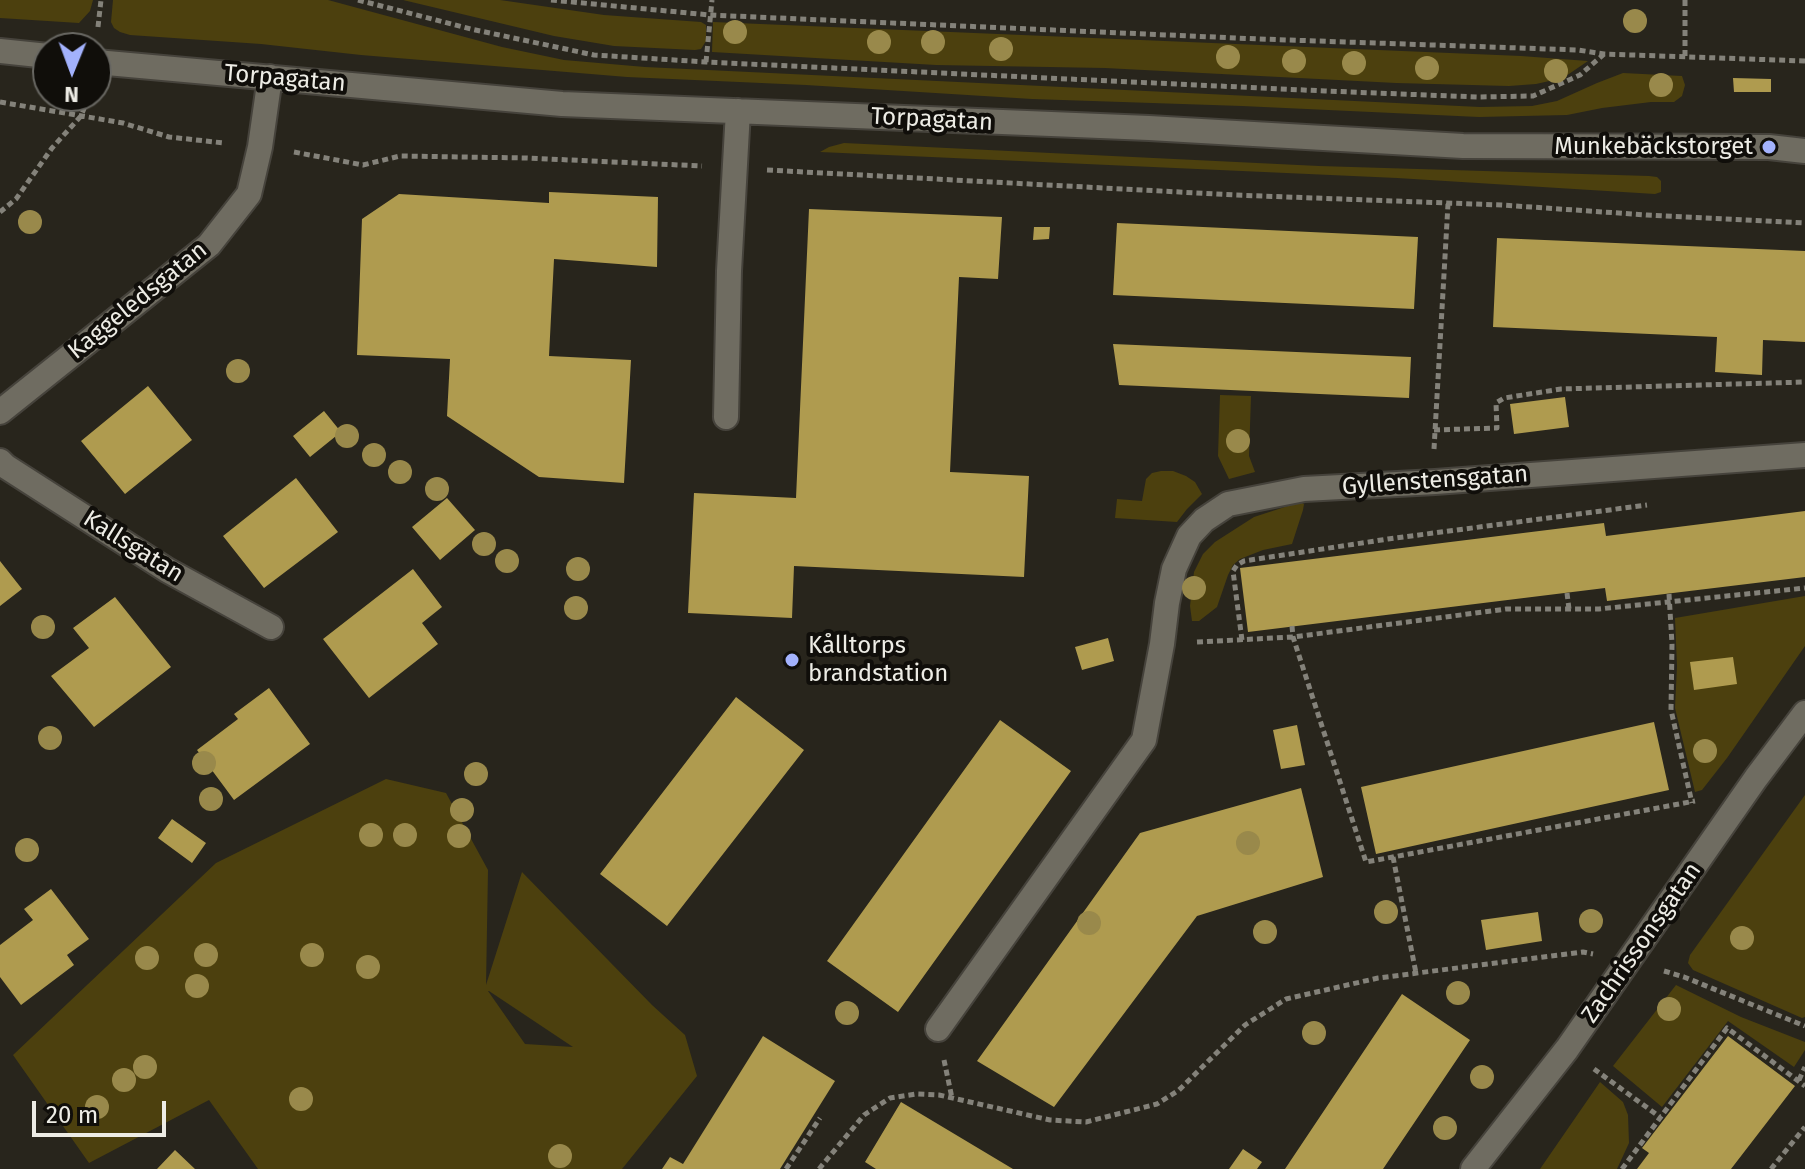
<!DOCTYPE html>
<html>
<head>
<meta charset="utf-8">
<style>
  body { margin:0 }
  #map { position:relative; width:1805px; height:1169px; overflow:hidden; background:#28251c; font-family:"Fira Sans",sans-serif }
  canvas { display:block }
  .north { position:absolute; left:32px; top:32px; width:80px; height:80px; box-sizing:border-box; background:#100e0a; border:2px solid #686762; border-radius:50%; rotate:181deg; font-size:22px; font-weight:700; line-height:32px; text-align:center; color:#edece5 }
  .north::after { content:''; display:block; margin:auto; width:28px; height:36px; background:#a3b2fd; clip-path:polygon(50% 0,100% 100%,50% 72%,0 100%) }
  .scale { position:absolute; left:32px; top:1101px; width:134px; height:36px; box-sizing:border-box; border:4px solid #edece5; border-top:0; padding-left:10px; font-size:24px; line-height:28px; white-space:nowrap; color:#edece5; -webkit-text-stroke:6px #100e0a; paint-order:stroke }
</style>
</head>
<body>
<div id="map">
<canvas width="1805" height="1169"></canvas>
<div class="north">N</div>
<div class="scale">20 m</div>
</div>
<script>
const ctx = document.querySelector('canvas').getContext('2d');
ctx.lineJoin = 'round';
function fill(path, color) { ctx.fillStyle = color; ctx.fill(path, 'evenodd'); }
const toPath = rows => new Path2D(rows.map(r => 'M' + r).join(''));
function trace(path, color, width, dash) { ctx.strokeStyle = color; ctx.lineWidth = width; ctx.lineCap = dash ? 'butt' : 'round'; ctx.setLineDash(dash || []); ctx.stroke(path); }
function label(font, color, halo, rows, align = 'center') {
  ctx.font = font + ' "Fira Sans",sans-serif'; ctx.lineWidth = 8; ctx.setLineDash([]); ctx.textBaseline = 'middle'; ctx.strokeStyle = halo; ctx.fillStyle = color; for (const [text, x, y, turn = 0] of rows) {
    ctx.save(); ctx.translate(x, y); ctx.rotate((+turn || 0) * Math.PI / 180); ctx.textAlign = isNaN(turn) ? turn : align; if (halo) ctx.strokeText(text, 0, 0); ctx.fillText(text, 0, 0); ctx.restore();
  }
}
fill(toPath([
  [0,0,93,0,90,11,79,23,0,18],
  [113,0,328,0,502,47,564,60,645,67,1480,107,1532,106,1557,101,1597,83,1623,73,1682,76,1685,85,1682,96,1674,102,1651,102,1602,108,1567,115,1479,117,1242,106,1032,99,806,85,627,77,361,55,261,44,130,35,120,32,114,28,111,22],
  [403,0,500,0,604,15,701,22,706,25,706,41,701,49,695,50,614,46,554,36],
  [713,22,1521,56,1588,61,1563,78,1536,84,1509,86,1396,83,1105,68,936,65,712,52],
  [844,143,1319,166,1649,176,1657,177,1661,181,1661,192,1655,194,1397,178,820,152,829,147],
  [1220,395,1251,396,1249,456,1255,472,1229,479,1218,456],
  [1161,471,1173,471,1186,476,1195,482,1202,494,1187,509,1177,522,1115,518,1117,499,1142,501,1146,479,1152,473],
  [1300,502,1304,504,1303,510,1292,544,1263,550,1240,559,1233,565,1228,575,1217,607,1199,621,1192,621,1190,606,1194,572,1203,554,1215,542,1254,517],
  [1805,596,1805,646,1727,758,1702,790,1695,792,1675,708,1677,666,1675,618],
  [386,779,446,793,488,870,486,985,522,872,652,1005,685,1035,697,1076,622,1169,258,1169,209,1100,89,1163,13,1055,216,863],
  [488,991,489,991,573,1047,525,1044],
  [1805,795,1805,1017,1802,1018,1693,970,1688,963,1690,955],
  [1676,985,1741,1017,1805,1042,1805,1050,1794,1067,1728,1021,1662,1107,1613,1066],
  [1600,1082,1623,1102,1628,1115,1629,1143,1617,1169,1540,1169]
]), '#4c400e');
fill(toPath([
  [1733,78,1771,79,1771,92,1734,92],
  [549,192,658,197,657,267,554,259,549,356,631,360,624,483,539,477,447,416,450,359,357,355,362,219,399,194,549,203],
  [809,209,1002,217,998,279,959,277,950,472,1029,476,1024,577,794,566,792,618,688,613,694,493,796,498],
  [1117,223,1418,237,1414,309,1113,295],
  [1034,227,1050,227,1049,239,1033,240],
  [1497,238,1805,251,1805,342,1763,340,1762,375,1715,372,1717,337,1493,327],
  [1113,344,1411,357,1409,398,1119,385],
  [148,386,192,440,125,494,81,441],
  [1565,397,1569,427,1514,434,1510,404],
  [324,411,341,432,310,457,293,436],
  [296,478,338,532,264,588,223,536],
  [447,498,475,530,440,560,412,527],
  [1805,511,1805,577,1607,601,1605,588,1248,632,1240,568,1604,523,1606,536],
  [0,561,22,589,0,606],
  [413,569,442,607,422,623,438,644,369,698,323,639],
  [115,597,171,667,94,727,51,676,89,648,73,628],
  [1108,638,1114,661,1082,670,1075,647],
  [1733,657,1737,684,1694,690,1690,662],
  [269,688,310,744,234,800,197,750,238,719,234,714],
  [736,697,804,750,667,926,600,874],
  [1000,720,1071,771,898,1012,827,961],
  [1654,722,1669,790,1376,854,1361,787],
  [1297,725,1305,765,1281,769,1273,730],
  [1301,788,1323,877,1197,916,1054,1107,977,1061,1140,833],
  [172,819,206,843,192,863,158,838],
  [51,889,89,939,67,955,74,965,21,1005,0,977,0,945,33,920,24,909],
  [1538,912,1542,941,1486,950,1481,920],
  [1402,994,1470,1040,1383,1169,1285,1169],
  [763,1036,835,1081,780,1169,662,1169,670,1157,683,1164],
  [1728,1036,1795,1086,1731,1169,1637,1169,1649,1153,1642,1148],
  [901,1102,1013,1169,876,1169,865,1162],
  [1243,1149,1262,1162,1257,1169,1229,1169],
  [175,1150,195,1169,157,1169]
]), '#af9b4f');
const minor = toPath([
  [0,51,48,56],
  [96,62,562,104,1149,128,1463,146,1769,147,1805,151],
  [0,412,209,245,249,194,260,147,270,77],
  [726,417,729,271,738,111],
  [0,461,5,466,167,570,271,627],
  [938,1029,1144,740,1162,644,1167,603,1174,569,1189,536,1204,520,1228,504,1304,489,1435,482,1805,455],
  [1473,1169,1567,1049,1756,778,1805,713]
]);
trace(minor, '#46433c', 28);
trace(toPath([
  [358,0,471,29,594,55,706,62,1325,91,1477,97,1533,96,1580,75,1604,54],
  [551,0,710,15,1259,39,1578,50,1604,54,1805,61],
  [98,27,101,0],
  [1685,56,1685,0],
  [706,62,712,0],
  [0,102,123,123,169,137,224,143],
  [294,152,363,165,400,156,526,158,702,166],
  [767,170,1235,195,1502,205,1647,215,1805,223],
  [0,212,16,199,52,148,81,116,89,96],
  [1434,430,1497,428,1496,403,1504,398,1561,389,1805,382],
  [1434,449,1448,204],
  [1567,593,1569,609],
  [1669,594,1672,644,1671,710,1692,803],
  [1292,626,1293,637,1366,862,1695,801],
  [1242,640,1233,571,1237,565,1244,561,1388,539,1647,505],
  [1197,642,1293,637,1506,609,1599,609,1805,588],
  [1393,857,1416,973],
  [1664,971,1684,977,1805,1026],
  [944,1060,952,1098],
  [1594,1069,1660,1117],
  [1799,1080,1805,1067],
  [786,1169,820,1118],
  [819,1169,864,1115,890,1098,916,1094,939,1095,1050,1120,1086,1122,1157,1104,1179,1090,1245,1025,1286,999,1378,978,1583,952,1593,954],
  [1622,1169,1727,1028,1805,1086],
  [1771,1169,1805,1127]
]), '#84827a', 5, [6, 4]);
trace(minor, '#6f6c61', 24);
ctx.fillStyle = '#99894b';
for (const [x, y] of [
  [1635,21],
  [735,32],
  [879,42],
  [933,42],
  [1001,49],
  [1228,57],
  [1294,61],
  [1354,63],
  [1427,68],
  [1556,71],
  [1661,85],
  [30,222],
  [238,371],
  [347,436],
  [1238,441],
  [374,455],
  [400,472],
  [437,489],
  [484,544],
  [507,561],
  [578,569],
  [1194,588],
  [576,608],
  [43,627],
  [50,738],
  [1705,751],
  [204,763],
  [476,774],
  [211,799],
  [462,810],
  [371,835],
  [405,835],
  [459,836],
  [1248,843],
  [27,850],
  [1386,912],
  [1591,921],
  [1089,923],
  [1265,932],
  [1742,938],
  [206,955],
  [312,955],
  [147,958],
  [368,967],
  [197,986],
  [1458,993],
  [1669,1009],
  [847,1013],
  [1314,1033],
  [145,1067],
  [1482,1077],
  [124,1080],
  [301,1099],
  [97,1107],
  [1445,1128],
  [560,1156]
]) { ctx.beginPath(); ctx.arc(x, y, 12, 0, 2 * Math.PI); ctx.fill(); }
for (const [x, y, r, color] of [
  [1769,147,8,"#a3b2fd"],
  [792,660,8,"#a3b2fd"]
]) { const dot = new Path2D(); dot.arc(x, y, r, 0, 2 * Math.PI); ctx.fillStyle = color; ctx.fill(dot); trace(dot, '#100e0a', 3); }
label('24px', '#edece5', '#100e0a', [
  ["Torpagatan",285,79,5],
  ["Torpagatan",932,120,3],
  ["Kaggeledsgatan",138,301,-39],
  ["Gyllenstensgatan",1435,481,-4],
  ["Kallsgatan",133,547,32],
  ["Zachrissonsgatan",1642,943,-55]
]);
label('24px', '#edece5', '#100e0a', [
  ["Munkebäckstorget",1753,147],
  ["Kålltorps",808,646,"left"],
  ["brandstation",808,674,"left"]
], 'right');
</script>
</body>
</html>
